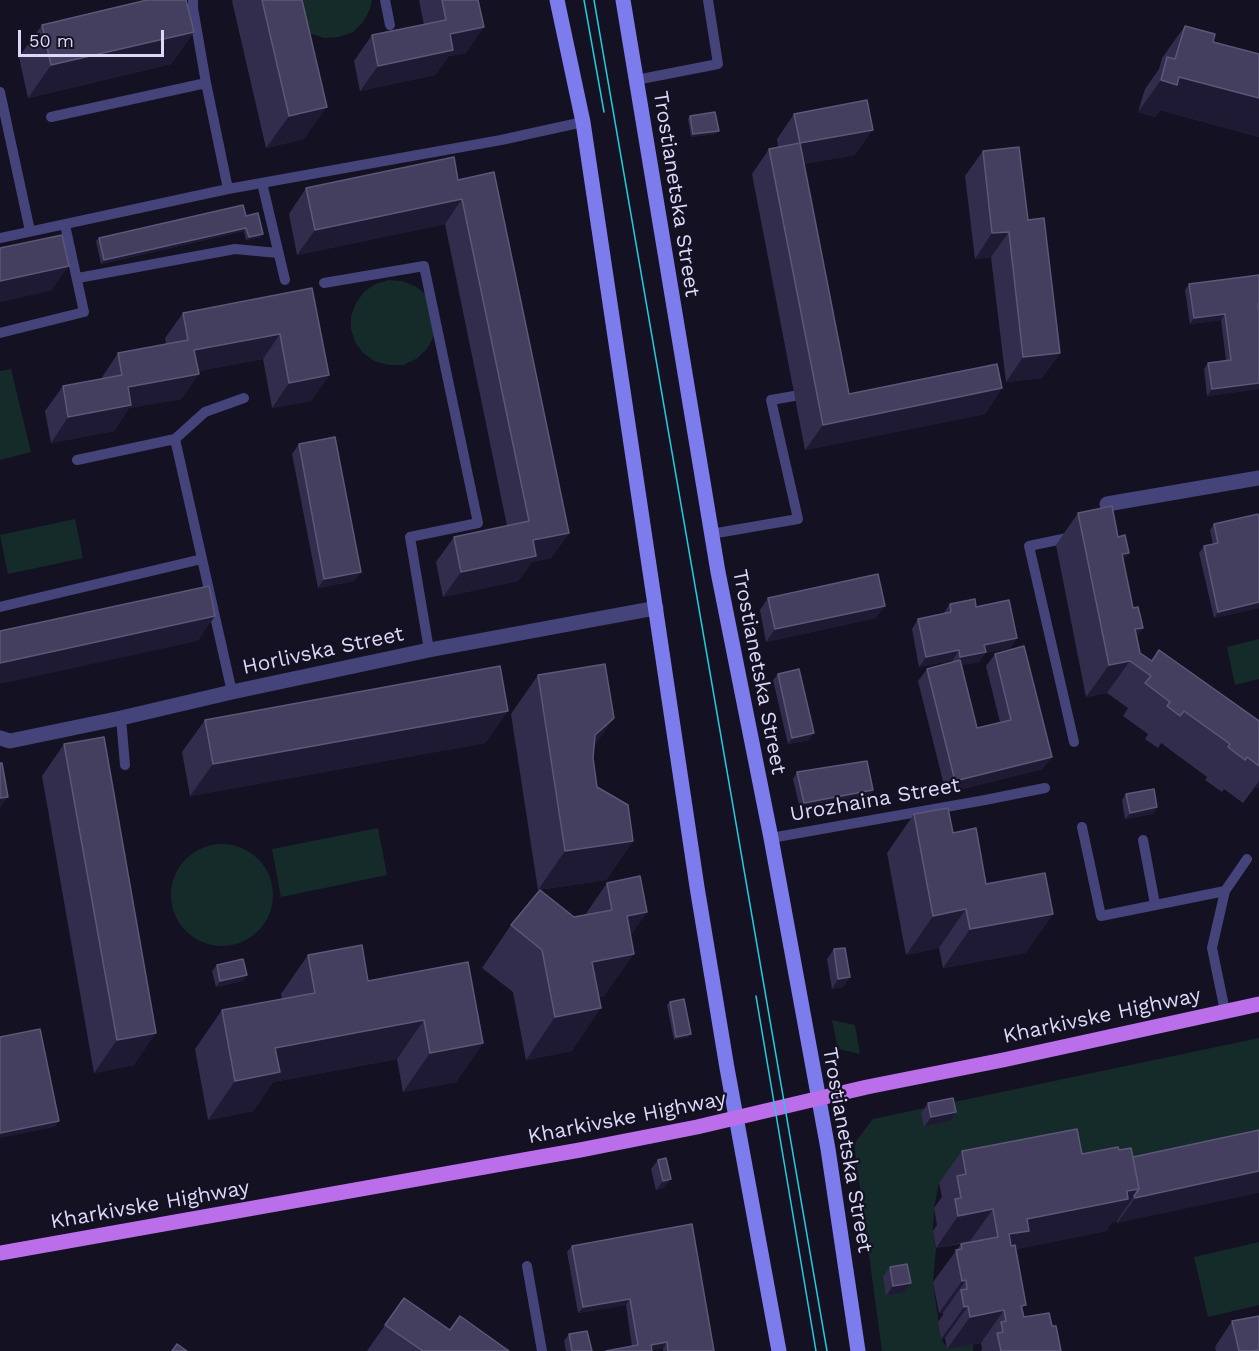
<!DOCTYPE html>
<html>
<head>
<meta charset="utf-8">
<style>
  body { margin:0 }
  #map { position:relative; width:1259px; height:1351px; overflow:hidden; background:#141122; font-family:"Work Sans",sans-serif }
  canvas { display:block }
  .scale { position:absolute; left:18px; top:30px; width:146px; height:27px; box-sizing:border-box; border:3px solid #dbd8f9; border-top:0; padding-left:8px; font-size:18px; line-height:21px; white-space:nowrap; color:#dbd8f9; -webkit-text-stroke:4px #141122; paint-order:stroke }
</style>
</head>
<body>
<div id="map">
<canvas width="1259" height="1351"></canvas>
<div class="scale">50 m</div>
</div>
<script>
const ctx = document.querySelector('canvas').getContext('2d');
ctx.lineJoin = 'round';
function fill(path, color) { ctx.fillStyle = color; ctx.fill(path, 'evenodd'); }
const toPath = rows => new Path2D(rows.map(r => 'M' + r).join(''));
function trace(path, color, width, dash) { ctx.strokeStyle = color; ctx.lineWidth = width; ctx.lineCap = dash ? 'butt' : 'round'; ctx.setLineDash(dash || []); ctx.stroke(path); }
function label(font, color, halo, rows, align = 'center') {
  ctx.font = font + ' "Work Sans",sans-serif'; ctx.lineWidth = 4.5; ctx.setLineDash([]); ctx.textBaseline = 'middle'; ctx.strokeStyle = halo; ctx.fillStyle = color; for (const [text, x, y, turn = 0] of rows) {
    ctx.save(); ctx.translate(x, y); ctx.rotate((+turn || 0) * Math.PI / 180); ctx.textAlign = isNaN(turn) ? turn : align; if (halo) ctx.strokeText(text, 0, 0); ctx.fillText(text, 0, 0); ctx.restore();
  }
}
fill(toPath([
  [288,0,372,0,370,9,363,22,353,32,339,37,325,38,311,34,300,26],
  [389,280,402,281,415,286,426,295,434,336,427,349,416,359,403,365,389,365,374,361,363,353,355,342,351,329,351,316,356,303,364,292,375,284],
  [11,369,31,452,0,460,0,371],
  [75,519,83,558,8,574,0,535],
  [1259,639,1259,679,1235,685,1227,647],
  [378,828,387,875,281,897,272,849],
  '171 895a51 51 0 1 1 102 0a51 51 0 1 1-102 0Z',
  [832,1020,855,1025,860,1054,838,1049],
  [1259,1038,1259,1142,939,1183,934,1208,933,1231,936,1248,933,1282,941,1339,948,1349,973,1344,973,1351,882,1351,854,1144,873,1119],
  [1259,1242,1259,1305,1208,1317,1194,1257]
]), '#152b2a');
trace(toPath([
  [193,0,193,8,206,83,228,189],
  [385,0,390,25],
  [636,80,718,64,708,0],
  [0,92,30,231],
  [51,117,206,83],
  [262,183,285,280],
  [0,238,228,189,501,140,583,122],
  [78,278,235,249,278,253],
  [324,283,424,266,478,523,410,537,429,650],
  [0,333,84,312,65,225],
  [175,439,232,692],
  [77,460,175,439,205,412,244,398],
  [711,534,798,519,771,400,794,396],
  [1072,537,1029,546,1074,742],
  [0,607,202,559],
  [121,718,125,765],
  [1082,827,1101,916,1225,891,1212,948,1225,1011],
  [771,838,985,800,1045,788],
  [1143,840,1155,904],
  [1225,891,1247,859],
  [527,1266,542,1351]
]), '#44437a', 10);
trace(toPath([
  [1107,504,1259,478],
  [0,738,10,741,121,718,232,692,429,650,656,608]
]), '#44437a', 15);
trace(toPath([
  [557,0,583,122,697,887,727,1068,779,1351],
  [623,0,718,572,771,838,828,1149,858,1351]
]), '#7d7cec', 15);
trace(toPath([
  [0,1253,580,1150,697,1127,867,1087,1003,1060,1259,1004]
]), '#ba6eea', 15);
trace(toPath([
  [584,0,604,112],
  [594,0,827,1351],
  [756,996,816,1351]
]), '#20cdde', 1.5);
fill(toPath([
  [233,0,302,0,304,139,266,148,232,1],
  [419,0,478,0,466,53,449,56,435,75,360,91,354,61,372,35,424,25],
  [42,25,194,32,171,64,28,98,19,57],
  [1185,26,1213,42,1259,137,1160,110,1155,117,1138,112,1145,89,1159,69,1162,58],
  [794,114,855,155,804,164,849,394,1002,388,985,414,805,450,752,174,769,149,778,147,777,139],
  [690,116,716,134,691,137,688,119],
  [983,151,1028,220,1060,353,1042,378,1006,382,991,257,975,259,965,176],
  [458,180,569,533,551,558,532,562,518,581,443,597,436,562,454,537,507,526,445,224,297,255,289,214,306,188],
  [246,216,261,237,246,240,244,231,101,264,96,241,99,238],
  [1259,275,1259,389,1207,396,1204,369,1208,363,1226,360,1221,320,1190,324,1185,290,1189,284],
  [312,288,329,375,311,401,272,408,263,359,198,371,199,374,181,399,129,408,114,431,51,443,45,411,63,386,101,379,118,353,166,344,165,338,183,313],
  [299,444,361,572,354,581,318,588,292,454],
  [1078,513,1129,553,1123,560,1133,608,1143,628,1137,636,1140,653,1152,661,1259,721,1259,788,1255,787,1243,803,1224,789,1222,792,1205,780,1207,777,1161,743,1158,748,1145,739,1148,734,1123,716,1128,708,1107,693,1086,697,1056,545],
  [1214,524,1259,608,1214,618,1199,553,1204,546,1213,544,1210,530],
  [768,598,876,618,766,642,760,610],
  [950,604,976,607,1017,638,1010,648,985,653,979,662,962,665,977,728,1000,722,986,666,995,654,1043,769,946,793,918,681,927,669,953,662,953,660,919,667,912,629,918,619,943,614],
  [778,674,809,740,788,744,773,680],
  [538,675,594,746,593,758,597,787,633,841,606,880,538,890,511,714],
  [508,711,485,743,190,796,182,752,205,720],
  [64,744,134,1065,94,1073,42,776],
  [797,772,873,790,869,797,800,809,793,779],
  [1126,794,1157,807,1153,814,1125,819,1122,800],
  [914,814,953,833,986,884,1053,914,1025,953,943,968,939,948,906,955,887,853],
  [607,883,647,912,630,936,604,996,599,997,572,1051,526,1060,513,992,482,968,511,925,585,915],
  [834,949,850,977,843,987,832,989,827,959],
  [308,955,368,981,483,1043,456,1082,403,1092,397,1059,273,1082,253,1111,208,1120,195,1049,222,1010,282,999,281,994],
  [217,965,247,975,242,981,216,987,212,971],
  [670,1002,688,1037,674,1040,667,1005],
  [928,1103,950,1121,924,1127,921,1113],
  [1259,1130,1117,1223,1117,1221,1112,1222,1106,1231,1017,1249,1016,1250,1024,1317,1052,1326,1061,1351,981,1351,982,1349,981,1343,947,1349,945,1338,941,1339,938,1322,943,1315,943,1313,939,1313,933,1282,961,1244,971,1242,936,1248,933,1231,937,1225,934,1208,942,1197,939,1183,962,1151,1082,1154,1119,1150,1133,1157],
  [658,1160,664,1188,656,1190,651,1169],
  [572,1246,714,1351,663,1351,663,1349,632,1346,626,1305,578,1313,567,1252],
  [890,1267,904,1292,886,1296,883,1277],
  [404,1298,450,1330,509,1351,367,1351],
  [1232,1321,1259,1351,1216,1351,1215,1347],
  [569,1334,592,1351,566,1351,564,1341]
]), '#332d4d');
fill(toPath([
  [484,27,466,53,449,56,435,75,360,91,378,66,450,34],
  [194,32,171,64,28,98,51,65],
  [1179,77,1259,98,1259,137,1160,110,1155,117,1138,112,1161,80],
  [327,107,304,139,266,148,289,116],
  [873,130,855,155,782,168,800,143],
  [719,131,716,134,691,137,693,134],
  [462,199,445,224,297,255,315,230],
  [246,228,244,231,101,264,104,260],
  [1009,232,991,257,975,259,992,233],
  [263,234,261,237,246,240,249,237],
  [69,266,51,291,0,302,0,281],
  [1225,314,1221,320,1190,324,1194,318],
  [280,334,263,359,176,375,194,350],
  [1060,353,1042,378,1006,382,1023,357],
  [199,374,181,399,129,408,114,431,51,443,68,417,128,387],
  [329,375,311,401,272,408,289,383],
  [1259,383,1259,389,1207,396,1212,389],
  [1002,388,985,414,805,450,823,425],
  [569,533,551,558,532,562,518,581,443,597,461,572,533,540],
  [1129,553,1106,585,1122,554],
  [361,572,354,581,318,588,324,579],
  [1259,602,1259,608,1214,618,1218,612],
  [885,606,876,618,766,642,775,629],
  [215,616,198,641,0,684,0,663],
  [1143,628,1120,660,1135,629],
  [1017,638,1010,648,985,653,979,662,954,667,960,657,984,645],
  [959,650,953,660,919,667,926,657],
  [1130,661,1107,693,1086,697,1109,665],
  [508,711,485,743,190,796,213,764],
  [614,718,587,757,595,735],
  [814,733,809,740,788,744,792,738],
  [1052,757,1043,769,946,793,955,781],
  [1259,781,1259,788,1255,787,1243,803],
  [873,790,869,797,800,809,804,803],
  [8,797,0,808,0,798],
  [1157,807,1153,814,1125,819,1130,813],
  [633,841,606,880,538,890,565,851],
  [966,909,939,948,906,955,933,916],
  [647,912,617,955,627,916],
  [1053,914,1025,953,943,968,970,929],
  [634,954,604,996,563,1004,592,962],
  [247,975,242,981,216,987,220,981],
  [850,977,843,987,832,989,838,979],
  [601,1008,572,1051,526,1060,555,1017],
  [424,1020,397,1059,273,1082,253,1111,208,1120,235,1081,275,1048],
  [156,1033,134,1065,94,1073,117,1040],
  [691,1034,688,1037,674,1040,676,1037],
  [483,1043,456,1082,403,1092,430,1053],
  [956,1112,950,1121,924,1127,931,1117],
  [59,1121,55,1127,0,1138,0,1133],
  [1259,1171,1259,1193,1117,1223,1135,1198],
  [671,1179,664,1188,656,1190,663,1181],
  [1139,1189,1117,1221,1112,1222,1106,1231,1017,1249,1007,1263,1009,1234,1027,1219,1127,1191],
  [993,1209,970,1241,936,1248,958,1216],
  [966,1280,943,1313,939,1313,962,1281],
  [911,1283,904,1292,886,1296,893,1286],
  [630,1299,626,1305,578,1313,583,1307],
  [968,1306,945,1338,941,1339,964,1307],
  [1004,1310,981,1343,947,1349,970,1317],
  [667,1342,663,1349,647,1351,651,1345]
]), '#1f1a34');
const building = toPath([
  [147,0,186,0,194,32,51,65,42,25,147,0],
  [262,0,302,0,327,107,289,116,262,0],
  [442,0,478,0,484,27,450,34,453,50,378,66,372,35,446,20,442,0],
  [1185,26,1215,34,1213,42,1259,54,1259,98,1179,77,1177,85,1161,80,1167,57,1175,59,1185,26],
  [867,100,873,130,800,143,794,114,867,100],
  [715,112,719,131,693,134,690,116,715,112],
  [800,143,849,394,997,364,1002,388,823,425,769,149,800,143],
  [1019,147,1028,220,1044,218,1060,353,1023,357,1009,232,992,233,983,151,1019,147],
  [454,157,458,180,494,172,569,533,533,540,536,556,461,572,454,537,529,521,462,199,315,230,306,188,454,157],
  [243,205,246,216,258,213,263,234,249,237,246,228,104,260,99,238,243,205],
  [62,235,69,266,0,281,0,248,62,235],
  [1259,275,1259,304,1258,304,1259,312,1259,383,1212,389,1208,363,1231,360,1225,314,1194,318,1189,284,1259,275],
  [312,288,329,375,289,383,280,334,194,350,199,374,128,387,131,405,68,417,63,386,122,375,118,353,188,340,183,313,312,288],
  [335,437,361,572,324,579,299,444,335,437],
  [1112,506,1118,537,1125,535,1129,553,1122,554,1133,608,1138,607,1141,619,1143,628,1135,629,1140,653,1152,661,1159,650,1259,721,1259,766,1247,757,1245,760,1228,747,1230,744,1184,711,1180,716,1167,706,1170,702,1145,683,1151,676,1130,661,1109,665,1078,513,1112,506],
  [1258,514,1259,518,1259,602,1218,612,1204,546,1218,543,1214,524,1258,514],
  [878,574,885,606,775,629,768,598,878,574],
  [209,586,215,616,0,663,0,631,209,586],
  [975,599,976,607,1009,600,1017,638,984,645,986,652,960,657,959,650,926,657,918,619,951,612,950,604,975,599],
  [1024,646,1052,757,955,781,927,669,960,660,977,728,1011,720,995,654,1024,646],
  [605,664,614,718,595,735,593,758,597,787,628,805,633,841,565,851,538,675,605,664],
  [500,666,508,711,213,764,205,720,500,666],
  [799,669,814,733,792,738,778,674,799,669],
  [104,737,156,1033,117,1040,64,744,104,737],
  [867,761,873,790,804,803,797,772,867,761],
  [0,763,2,763,8,797,0,798,0,763],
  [1154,789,1157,807,1130,813,1126,794,1154,789],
  [948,808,953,833,976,828,986,884,1045,873,1053,914,970,929,966,909,933,916,914,814,948,808],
  [640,876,647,912,627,916,634,954,592,962,601,1008,555,1017,542,950,511,925,540,890,574,917,612,910,607,883,640,876],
  [362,945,368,981,468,962,483,1043,430,1053,424,1020,275,1048,280,1072,235,1081,222,1010,315,993,308,955,362,945],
  [845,948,850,977,838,979,834,949,845,948],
  [243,959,247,975,220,981,217,965,243,959],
  [684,999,691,1034,676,1037,670,1002,684,999],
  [40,1029,59,1121,0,1133,0,1037,40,1029],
  [953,1098,956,1112,931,1117,928,1103,953,1098],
  [1077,1129,1082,1154,1118,1147,1119,1150,1131,1148,1139,1189,1127,1191,1128,1199,1027,1219,1029,1231,1009,1234,1011,1246,1015,1245,1026,1305,1021,1306,1024,1317,1049,1313,1052,1326,1056,1326,1061,1351,1001,1351,997,1333,1003,1332,1001,1322,1006,1321,1004,1310,970,1317,968,1306,964,1307,961,1290,967,1289,966,1280,962,1281,956,1250,962,1249,961,1244,998,1237,993,1209,958,1216,955,1199,961,1198,957,1176,966,1174,962,1151,1077,1129],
  [1259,1130,1259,1171,1135,1198,1134,1196,1139,1189,1133,1157,1259,1130],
  [666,1158,671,1179,663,1181,658,1160,666,1158],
  [692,1224,714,1351,668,1351,667,1342,651,1345,652,1351,606,1351,638,1345,630,1299,583,1307,572,1246,692,1224],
  [907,1264,911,1283,893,1286,890,1267,907,1264],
  [404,1298,450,1330,460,1316,509,1351,423,1351,385,1325,404,1298],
  [1259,1316,1259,1350,1252,1351,1239,1351,1232,1321,1259,1316],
  [587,1331,592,1351,572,1351,569,1334,587,1331],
  [177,1344,187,1351,172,1351,177,1344]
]);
fill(building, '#453f5f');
trace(building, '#5c5778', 1.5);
label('21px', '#dbd8f9', '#141122', [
  ["Trostianetska Street",676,194,81],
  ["Horlivska Street",323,651,-12],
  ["Trostianetska Street",759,672,79],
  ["Urozhaina Street",875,800,-10],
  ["Kharkivske Highway",1102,1016,-12],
  ["Kharkivske Highway",627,1118,-11],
  ["Trostianetska Street",847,1150,80],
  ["Kharkivske Highway",150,1205,-10]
]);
</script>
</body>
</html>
